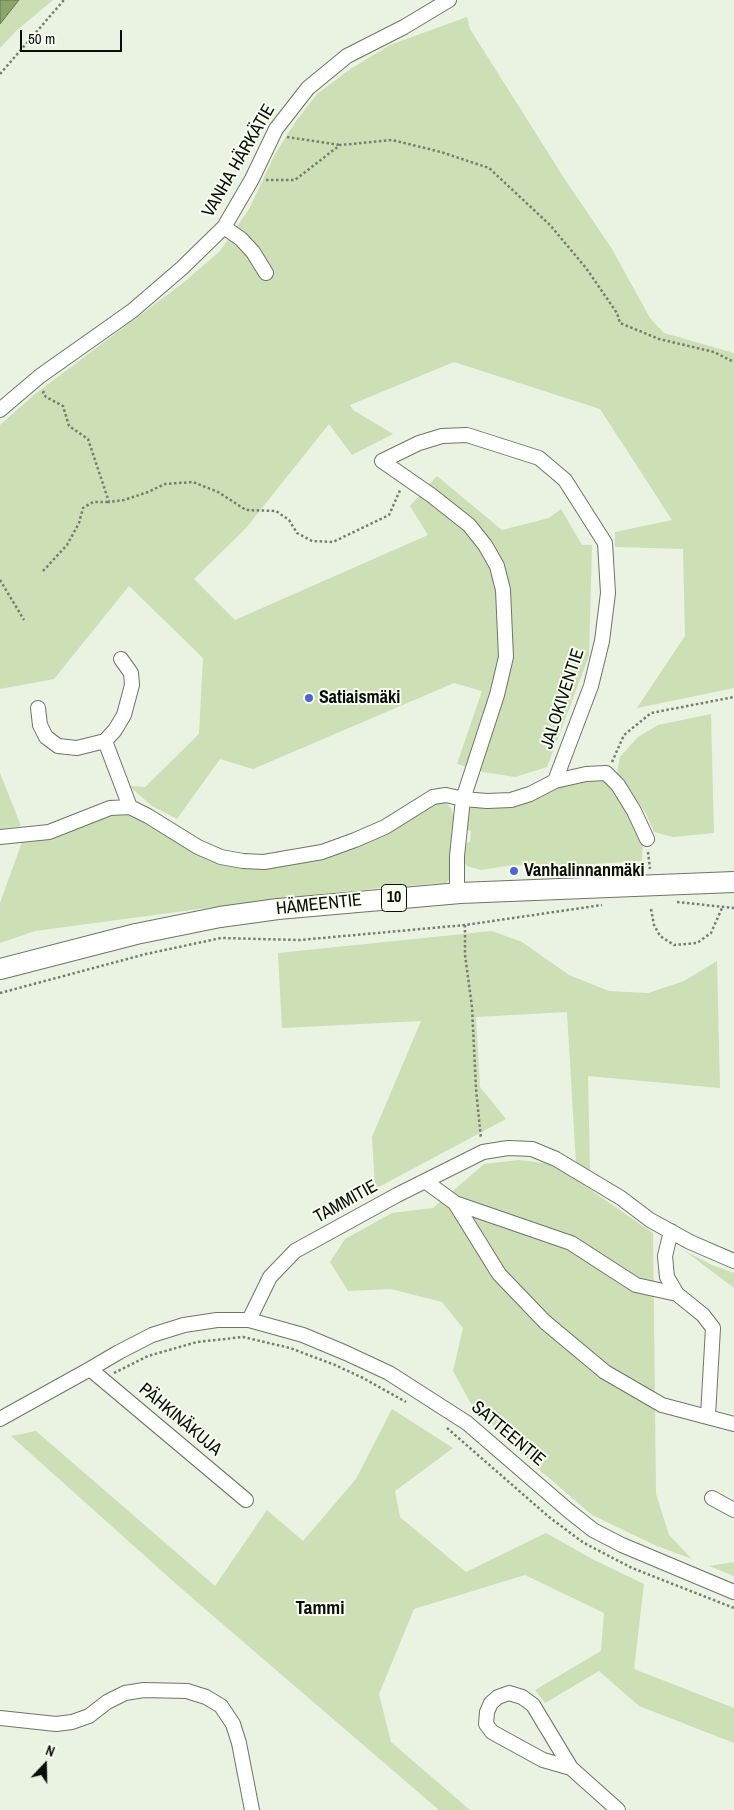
<!DOCTYPE html>
<html>
<head>
<meta charset="utf-8">
<style>
  body { margin:0 }
  #map { position:relative; width:734px; height:1810px; overflow:hidden; background:#eaf2e1; font-family:"Archivo Narrow",sans-serif }
  canvas { display:block }
  .north { position:absolute; left:20px; top:1740px; width:50px; height:50px; -webkit-text-stroke:4px #f8fff1; paint-order:stroke; rotate:21deg; font-size:14px; font-weight:700; line-height:20px; text-align:center; color:#0a0d08 }
  .north::after { content:''; display:block; margin:auto; width:18px; height:22px; background:#0a0d08; clip-path:polygon(50% 0,100% 100%,50% 72%,0 100%) }
  .scale { position:absolute; left:20px; top:30px; width:102px; height:22px; box-sizing:border-box; border:2px solid #0a0d08; border-top:0; padding-left:6px; font-size:15px; line-height:18px; white-space:nowrap; color:#0a0d08; -webkit-text-stroke:4px #f8fff1; paint-order:stroke }
</style>
</head>
<body>
<div id="map">
<canvas width="734" height="1810"></canvas>
<div class="north">N</div>
<div class="scale">50 m</div>
</div>
<script>
const ctx = document.querySelector('canvas').getContext('2d');
ctx.lineJoin = 'round';
function fill(path, color) { ctx.fillStyle = color; ctx.fill(path, 'evenodd'); }
const toPath = rows => new Path2D(rows.map(r => 'M' + r).join(''));
function trace(path, color, width, dash) { ctx.strokeStyle = color; ctx.lineWidth = width; ctx.lineCap = dash ? 'butt' : 'round'; ctx.setLineDash(dash || []); ctx.stroke(path); }
function label(font, color, halo, rows, align = 'center') {
  ctx.font = font + ' "Archivo Narrow",sans-serif'; ctx.lineWidth = 4; ctx.setLineDash([]); ctx.textBaseline = 'middle'; ctx.strokeStyle = halo; ctx.fillStyle = color; for (const [text, x, y, turn = 0] of rows) {
    ctx.save(); ctx.translate(x, y); ctx.rotate((+turn || 0) * Math.PI / 180); ctx.textAlign = isNaN(turn) ? turn : align; if (halo) ctx.strokeText(text, 0, 0); ctx.fillText(text, 0, 0); ctx.restore();
  }
}
fill(toPath([
  [19,0,53,0,16,31,0,48,0,24],
  [467,17,470,29,564,178,612,249,650,318,664,333,734,353,734,688,637,708,685,636,683,549,615,547,615,532,672,520,600,409,454,362,350,405,353,410,393,434,352,455,329,424,246,528,194,579,235,620,428,535,410,506,437,476,502,530,549,518,561,509,582,545,592,545,589,656,547,767,515,777,483,772,457,764,482,691,454,683,253,769,220,759,177,819,152,806,129,786,145,787,199,734,203,658,129,586,54,679,0,689,0,425,35,394,183,283,220,251,249,209,275,154,296,121,317,94,349,70,390,45],
  [711,714,714,833,673,837,654,832,646,814,628,786,617,773,620,757,638,737,658,725],
  [0,773,21,826,0,829],
  [603,779,609,783,643,837,642,861,559,866,512,865,481,870,467,866,461,858,463,844,470,842,471,831,465,829,468,807,555,785,590,780],
  [446,802,451,808,454,818,453,875,446,883,380,888,214,907,35,931,0,943,0,903,22,842,69,831,105,816,128,813,195,853,219,863,242,868,265,868,435,803],
  [492,931,522,942,569,975,609,991,648,993,684,981,717,961,720,1088,588,1076,590,1172,576,1164,567,1012,476,1017,480,1087,506,1119,375,1189,372,1137,421,1021,282,1028,278,953],
  [519,1160,553,1164,653,1233,656,1494,669,1535,692,1559,657,1546,592,1515,535,1466,470,1402,453,1371,463,1328,442,1302,391,1289,348,1291,330,1262,345,1239,392,1213,433,1208,484,1164],
  [685,1251,712,1265,734,1273,734,1288],
  [392,1409,453,1448,395,1491,400,1517,466,1572,546,1533,594,1560,644,1584,634,1669,734,1708,734,1743,639,1706,599,1671,545,1703,535,1690,601,1651,604,1613,525,1575,414,1609,379,1694,391,1742,470,1810,439,1810,183,1590,11,1436,36,1431,215,1586,267,1510,303,1541,356,1479],
  [734,1562,734,1576,709,1566]
]), '#ccdfb5');
const water = toPath([
  [0,0,19,0,0,24,0,0]
]);
fill(water, '#8ba56a');
trace(water, '#64774d', 1);
const minor = toPath([
  [224,227,241,239,253,252,266,273],
  [0,410,40,376,132,311,182,268,224,227,252,179,276,129,308,88,347,56,404,27,449,0],
  [382,461,419,443,442,436,467,435,539,458,565,480,605,543,608,593,602,641,591,686,555,781],
  [382,461,431,495,469,525,485,545,497,566,503,590,506,657,497,695,463,799,457,856,457,893],
  [38,708,40,725,46,737,58,746,77,748,105,741,115,730,124,715,132,685,131,673,121,659],
  [105,741,130,807],
  [0,837,49,832,110,808,130,807,148,816,198,847,221,857,243,861,264,862,322,852,355,840,385,827,433,797,446,795,463,799,487,801,511,800,530,794,555,781,586,774,606,773,618,785,634,811,647,839],
  [425,1181,455,1203,499,1274,545,1322,605,1372,662,1405,734,1424],
  [455,1203,571,1243,636,1285,677,1294],
  [671,1231,665,1256,667,1277,677,1294,703,1315,713,1328,708,1416],
  [249,1320,303,1335,346,1353,389,1373,467,1423,569,1511,593,1530,622,1545,734,1592],
  [90,1369,246,1500],
  [0,1419,90,1369,119,1352,152,1335,184,1325,217,1320,249,1320,270,1277,295,1251,397,1195,483,1152,508,1148,532,1149,556,1159,621,1198,650,1220,690,1242,734,1261],
  [712,1498,734,1510],
  [0,1718,56,1724,72,1722,89,1716,107,1702,125,1693,144,1690,187,1691,206,1697,221,1706,233,1724,239,1743,252,1810],
  [571,1768,543,1760,492,1732,486,1724,487,1712,491,1703,498,1697,509,1693,522,1697,533,1705,571,1768,618,1810]
]);
const highway = toPath([
  [0,969,136,934,220,917,278,909,460,893,734,882]
]);
trace(minor, '#6e7566', 16);
trace(highway, '#6e7566', 22);
trace(toPath([
  [0,74,64,0],
  [287,137,340,145],
  [266,180,295,180,340,145,392,140,441,152,489,168,550,225,586,268,617,313,620,323,659,339,714,352,734,362],
  [44,391,43,393,46,397,63,406,69,426,88,439,109,502,124,500,148,492,165,484,193,482,218,492,246,510,276,511,289,520,297,533,312,541,333,542,389,515,401,488],
  [43,571,67,545,79,523,83,508,93,502,109,502],
  [0,580,24,620],
  [612,762,624,735,651,713,734,697],
  [648,852,650,869],
  [677,902,734,908],
  [651,909,654,925,660,936,674,945,697,943,711,933,722,908],
  [465,925,465,955,472,1007,476,1089,481,1139],
  [0,993,146,954,221,938,300,940,465,925,602,905],
  [114,1373,148,1356,197,1342,243,1337,290,1348,335,1365,363,1378,406,1402],
  [447,1428,549,1517,584,1543,632,1568,734,1608]
]), '#787d72', 2.5, [2.5, 2.5]);
trace(minor, '#fff', 14);
trace(highway, '#fff', 20);
for (const [x, y, r, color] of [
  [309,698,5,"#4e64d9"],
  [514,871,5,"#4e64d9"]
]) { const dot = new Path2D(); dot.arc(x, y, r, 0, 2 * Math.PI); ctx.fillStyle = color; ctx.fill(dot); trace(dot, '#f8fff1', 2); }
for (const [x, y, w] of [
  [394,898,25]
]) { const box = new Path2D(); box.roundRect(x - w / 2, y - 13.5, w, 27, 4); ctx.fillStyle = '#f8fff1'; ctx.fill(box); trace(box, '#0a0d08', 1); }
label('bold 16px', '#0a0d08', null, [
  ["10",394,898]
]);
label('18px', '#0a0d08', '#f8fff1', [
  ["VANHA HÄRKÄTIE",239,161,-60],
  ["JALOKIVENTIE",563,699,-72],
  ["HÄMEENTIE",319,905,-6],
  ["TAMMITIE",346,1202,-29],
  ["PÄHKINÄKUJA",180,1420,40],
  ["SATTEENTIE",508,1434,40]
]);
label('bold 18px', '#0a0d08', '#f8fff1', [
  ["Satiaismäki",319,698],
  ["Vanhalinnanmäki",524,871]
], 'left');
label('bold 19px', '#0a0d08', '#f8fff1', [
  ["Tammi",320,1609]
]);
</script>
</body>
</html>
